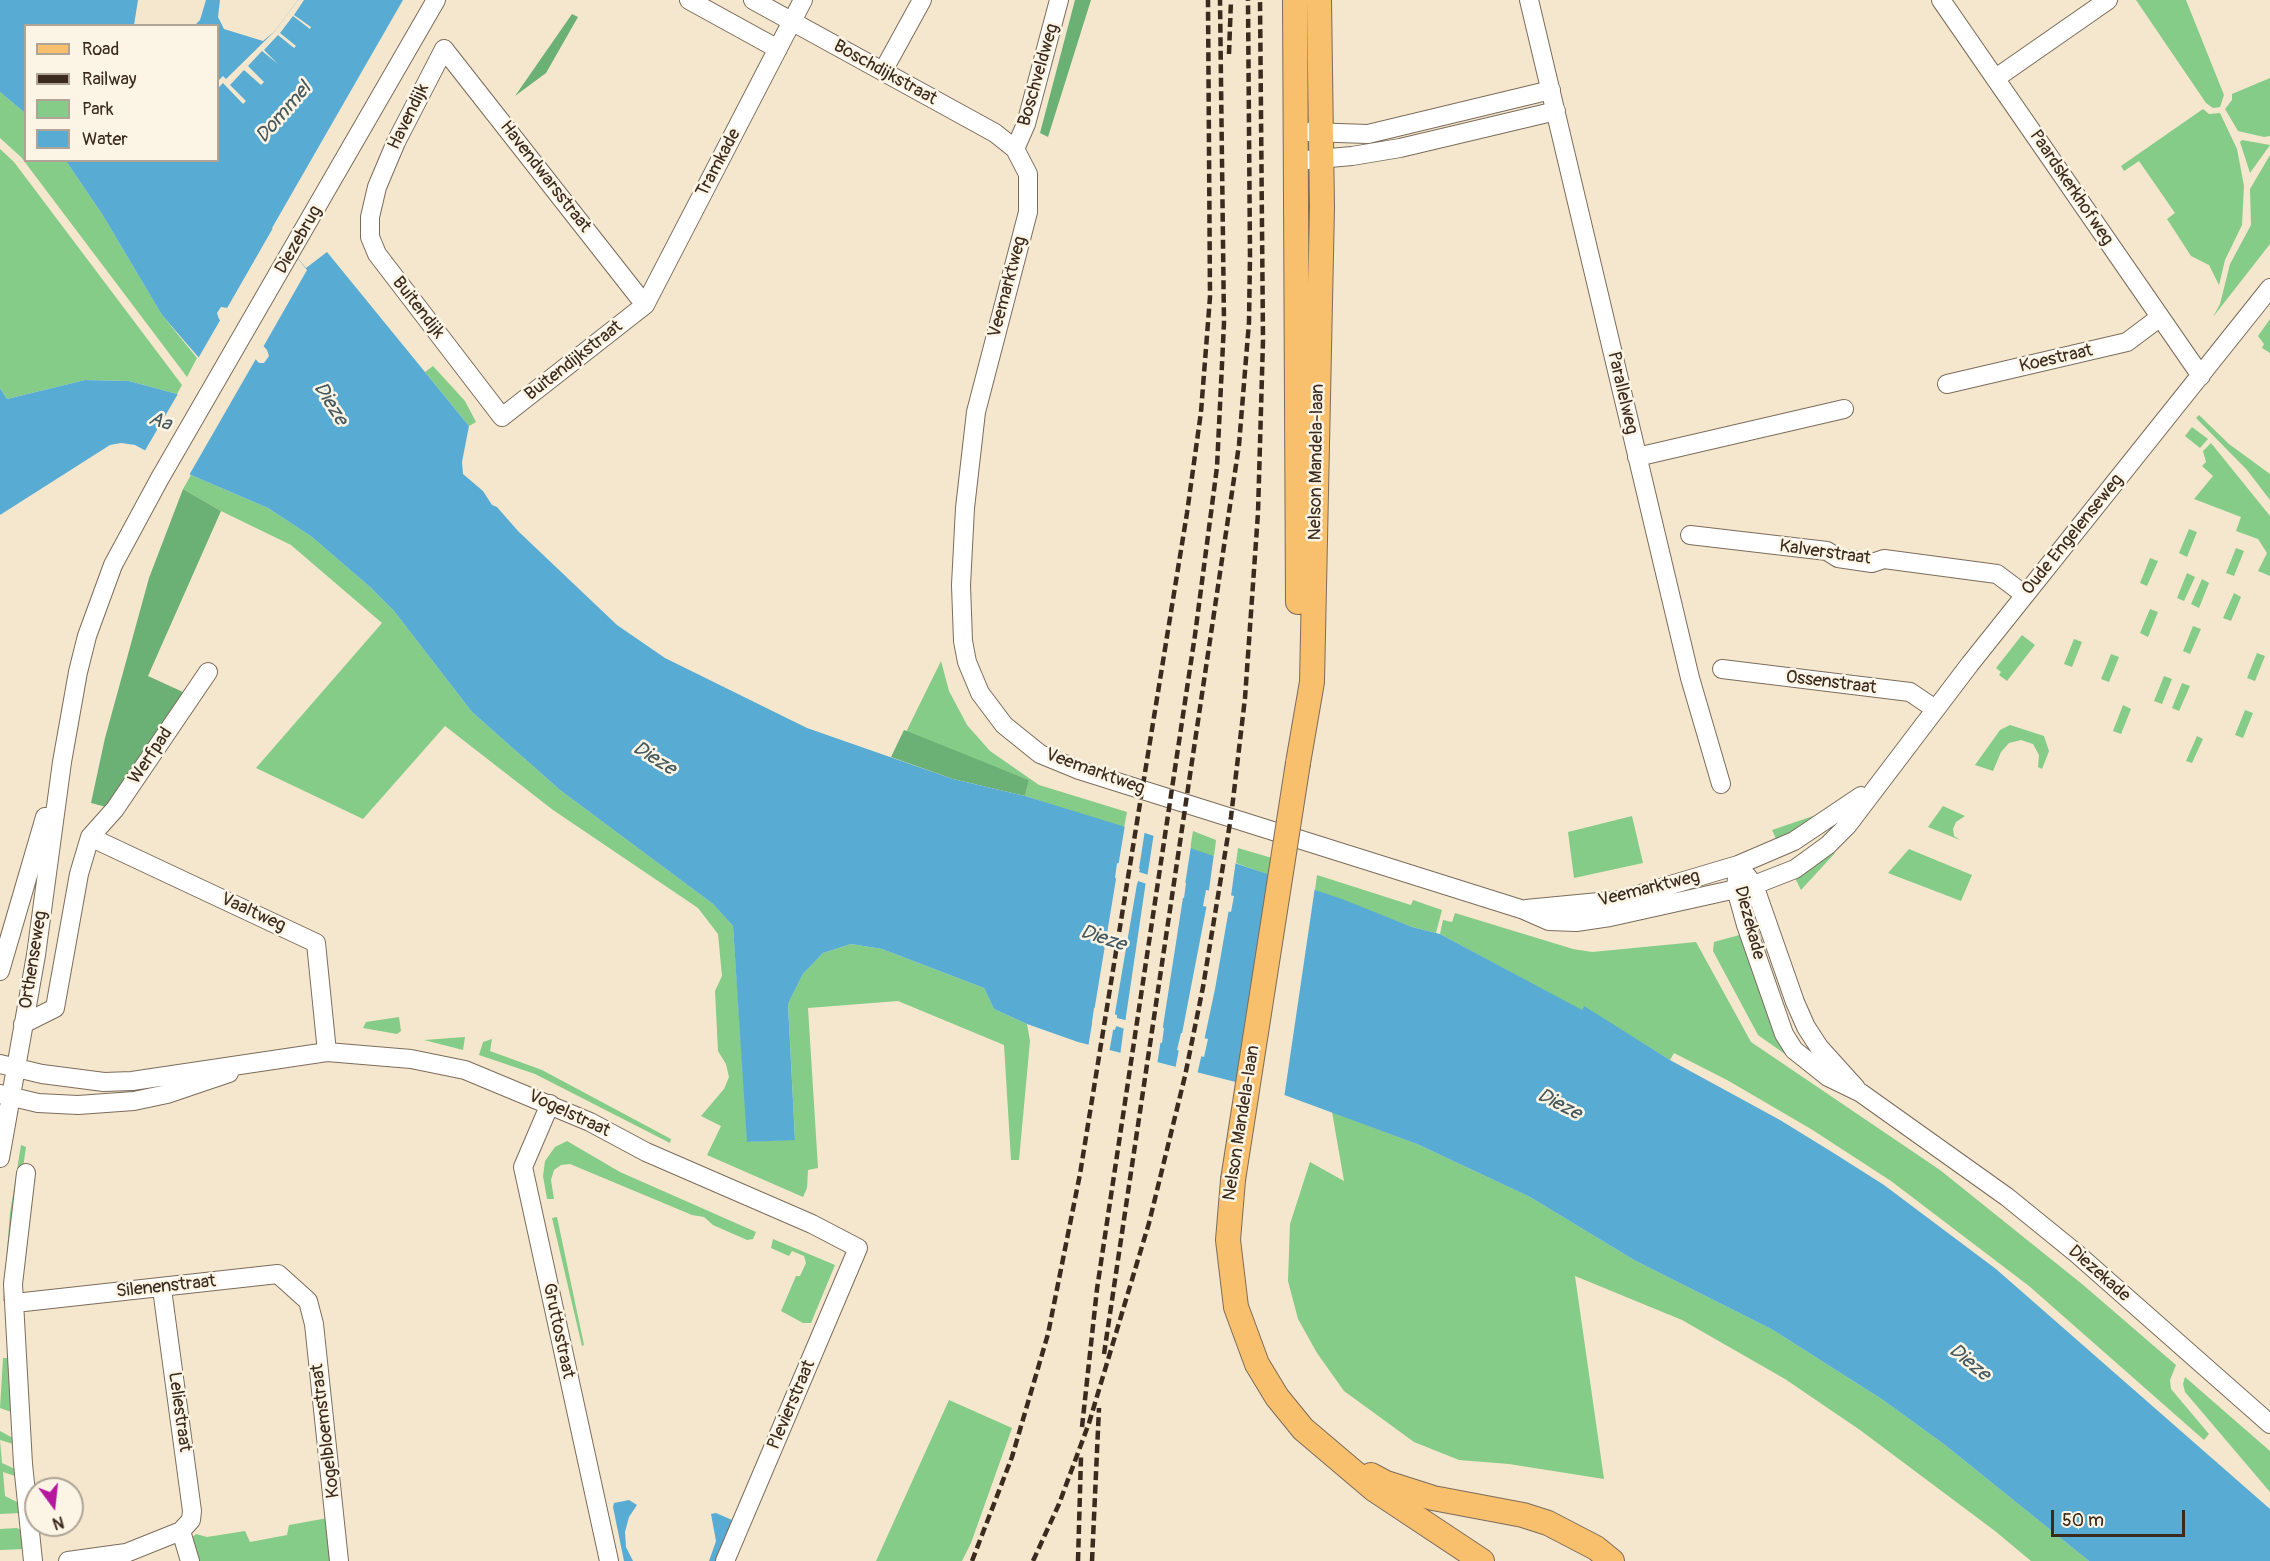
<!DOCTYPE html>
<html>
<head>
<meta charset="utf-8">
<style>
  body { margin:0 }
  #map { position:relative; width:2270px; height:1561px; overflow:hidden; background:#f4e7cd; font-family:Pangolin,sans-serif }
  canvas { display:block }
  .legend { position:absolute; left:24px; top:24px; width:195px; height:138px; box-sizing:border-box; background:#fcf5e5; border:2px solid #afa495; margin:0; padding:8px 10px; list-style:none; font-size:18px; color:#3b2a1e }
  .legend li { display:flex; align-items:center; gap:12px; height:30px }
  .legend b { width:30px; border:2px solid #afa495 }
  .north { position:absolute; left:24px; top:1477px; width:60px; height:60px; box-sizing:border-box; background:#fcf5e5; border:2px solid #afa495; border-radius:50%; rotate:165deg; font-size:16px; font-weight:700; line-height:24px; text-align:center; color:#3b2a1e }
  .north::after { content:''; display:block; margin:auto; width:21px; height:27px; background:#b5179e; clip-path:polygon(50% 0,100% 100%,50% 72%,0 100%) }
  .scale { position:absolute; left:2051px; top:1510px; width:134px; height:27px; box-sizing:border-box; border:3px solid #3b2a1e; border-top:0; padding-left:8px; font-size:18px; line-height:21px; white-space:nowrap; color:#3b2a1e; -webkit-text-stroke:4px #fcf5e5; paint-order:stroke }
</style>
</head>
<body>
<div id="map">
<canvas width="2270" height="1561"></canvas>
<ul class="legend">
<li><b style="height:8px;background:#f8bf6c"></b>Road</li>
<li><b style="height:8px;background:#3b2a1e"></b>Railway</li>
<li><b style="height:16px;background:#84cc87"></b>Park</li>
<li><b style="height:16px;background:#58acd4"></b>Water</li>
</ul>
<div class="north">N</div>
<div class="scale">50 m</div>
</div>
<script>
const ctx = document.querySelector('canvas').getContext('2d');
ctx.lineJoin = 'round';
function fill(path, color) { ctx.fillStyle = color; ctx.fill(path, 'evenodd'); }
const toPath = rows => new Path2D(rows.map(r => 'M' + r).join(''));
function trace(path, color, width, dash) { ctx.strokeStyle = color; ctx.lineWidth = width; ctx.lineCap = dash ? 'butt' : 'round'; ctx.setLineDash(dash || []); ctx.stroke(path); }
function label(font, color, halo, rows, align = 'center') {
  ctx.font = font + ' Pangolin,sans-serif'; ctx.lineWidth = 5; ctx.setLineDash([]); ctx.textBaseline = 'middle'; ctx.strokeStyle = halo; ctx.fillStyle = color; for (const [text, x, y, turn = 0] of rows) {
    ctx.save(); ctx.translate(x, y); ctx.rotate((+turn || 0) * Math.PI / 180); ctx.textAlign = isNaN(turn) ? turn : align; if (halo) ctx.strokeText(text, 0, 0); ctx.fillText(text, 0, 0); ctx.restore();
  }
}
fill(toPath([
  [2136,0,2186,0,2224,95,2220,107,2213,108,2206,103],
  [2270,78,2270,136,2264,137,2238,131,2225,109,2232,100,2232,94],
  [0,92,25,113,26,160,66,161,102,214,162,315,197,358,187,377,21,157,0,138],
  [2203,109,2209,114,2220,113,2237,149,2244,186,2242,225,2225,260,2219,285,2209,265,2191,256,2167,219,2175,213,2139,161,2124,171,2121,166],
  [2242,140,2270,145,2250,173,2240,142],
  [0,149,14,162,182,385,177,394,129,381,85,380,7,399,0,388],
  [2270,155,2270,244,2213,317,2220,304,2230,264,2251,225,2250,189],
  [2270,319,2270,353,2262,348,2264,344,2258,336],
  [433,366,465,401,476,422,469,426,425,372],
  [2199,415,2229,444,2270,474,2270,500,2247,470,2196,418],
  [2192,427,2208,439,2200,448,2185,436],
  [2211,443,2270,516,2270,576,2258,571,2267,553,2258,539,2236,531,2241,517,2194,499,2213,476,2202,466,2206,462,2203,451],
  [191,475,268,508,312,537,370,587,394,611,472,712,560,790,713,904,733,926,748,1142,795,1139,788,1004,803,974,823,953,851,944,882,949,984,988,994,1009,1027,1024,1030,1041,1019,1160,1011,1160,1004,1045,898,1001,808,1008,818,1168,808,1170,807,1188,803,1197,707,1155,721,1126,701,1116,724,1089,729,1077,726,1064,718,1051,715,991,722,976,718,934,698,908,553,810,445,726,363,819,256,768,382,623,291,545,221,511,183,489],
  [2189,529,2197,532,2187,557,2179,553],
  [2236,548,2244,551,2234,576,2226,573],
  [2150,558,2158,561,2147,586,2140,583],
  [2187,573,2195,577,2184,601,2177,598],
  [2202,579,2209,583,2199,608,2191,604],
  [2234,593,2241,597,2231,621,2223,618],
  [2150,609,2158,612,2148,637,2140,633],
  [2193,626,2201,629,2190,654,2183,651],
  [2022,635,2035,645,2007,681,1999,675,2001,672,1996,668],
  [2074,639,2082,642,2072,667,2064,664],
  [2257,653,2265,656,2255,681,2247,678],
  [2111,654,2119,657,2109,682,2101,679],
  [941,661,949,691,967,725,990,751,1039,785,1127,812,1124,828,1025,796,1029,780,906,732],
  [2164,676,2172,679,2162,704,2154,701],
  [2182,683,2190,686,2179,711,2172,708],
  [2123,705,2131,709,2121,734,2113,731],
  [2245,710,2253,713,2243,738,2235,735],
  [2010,725,2044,736,2049,751,2042,769,2038,767,2039,755,2033,744,2021,740,2009,743,2001,752,1993,771,1975,765,2000,730],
  [2197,736,2203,739,2192,763,2186,761],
  [1943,806,1965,816,1956,822,1953,829,1954,836,1960,840,1928,827],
  [1819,814,1778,843,1772,830],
  [1632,816,1643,863,1574,878,1568,832],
  [1193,831,1216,840,1214,857,1190,849],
  [1238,848,1272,858,1269,875,1236,863],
  [1909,849,1972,875,1961,901,1888,873],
  [1832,851,1835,853,1801,890,1795,878],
  [1317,875,1411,905,1413,900,1442,910,1436,933,1412,927,1315,890],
  [1455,913,1573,949,1592,952,1696,942,1751,1042,1940,1170,2082,1284,2176,1365,2170,1380,2171,1389,2209,1434,2204,1440,2029,1286,1891,1181,1811,1129,1727,1080,1674,1053,1670,1060,1584,1007,1582,1011,1440,934,1443,920,1452,922],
  [1743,934,1792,1059,1758,1035,1713,951,1714,942],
  [399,1017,401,1031,397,1034,363,1028,366,1022],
  [465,1037,463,1050,424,1040],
  [492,1039,490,1051,542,1070,671,1139,670,1143,535,1074,479,1055,483,1042],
  [1332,1112,1417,1144,1530,1197,1634,1260,1773,1330,1883,1400,1945,1445,2089,1561,2031,1561,1995,1531,1860,1430,1785,1379,1682,1320,1575,1276,1604,1479,1509,1464,1459,1460,1414,1442,1344,1391,1317,1353,1298,1319,1288,1281,1290,1224,1310,1162,1344,1181],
  [567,1141,620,1172,756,1232,753,1239,747,1240,713,1225,704,1217,692,1215,570,1164,561,1165,554,1170,551,1180,554,1199,547,1199,543,1176,545,1161,555,1147],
  [21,1145,26,1147,18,1203,11,1301,3,1301,10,1213],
  [557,1217,584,1345,582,1346,552,1218],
  [773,1239,835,1265,811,1323,803,1323,781,1311,796,1276,800,1276,806,1263,804,1256,792,1251,789,1256,771,1248],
  [3,1358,10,1358,11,1412,0,1408],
  [2185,1377,2270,1451,2270,1492,2185,1392,2183,1384],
  [949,1400,1012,1428,971,1543,962,1561,876,1561],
  [0,1431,13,1438,13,1444,0,1440,2,1463,15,1469,15,1476,3,1472,5,1496,19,1503,21,1513,0,1514],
  [328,1518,332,1561,197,1561,185,1543,196,1534,207,1537,245,1531,250,1542,287,1535,289,1525],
  [17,1528,21,1530,24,1549,0,1550,0,1529]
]), '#84cc87');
fill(toPath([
  [1075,0,1091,0,1048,137,1040,133],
  [572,14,578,17,546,73,515,96],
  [183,489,221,511,148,676,183,692,110,808,91,803,105,738,149,578],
  [904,730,1029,780,1025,796,953,779,891,757]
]), '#6bb074');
fill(toPath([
  [0,0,138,0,134,25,26,26,25,113,0,92],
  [206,0,220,0,218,17,224,29,263,41,275,31,298,0,403,0,272,228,306,268,327,252,469,426,462,462,463,474,483,491,492,505,497,507,518,531,617,625,665,658,807,728,953,779,1025,796,1145,833,1342,899,1412,927,1440,934,1582,1010,1584,1006,1670,1060,1780,1120,1832,1152,1884,1185,1996,1269,2270,1509,2270,1561,2089,1561,1945,1445,1883,1400,1773,1330,1634,1260,1530,1197,1417,1144,1279,1093,1078,1042,1027,1024,994,1009,984,988,882,949,851,944,823,953,803,974,788,1004,795,1140,747,1142,733,926,713,904,560,790,472,712,394,611,370,587,312,537,268,508,191,475,135,445,121,443,110,445,0,515,0,388,7,399,85,380,129,381,177,394,220,415,231,395,162,315,102,214,66,161,218,160,218,26,195,25,200,20],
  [221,307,228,308,267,350,269,356,264,363,259,363,219,319,217,313],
  [1117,863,1140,869,1139,872,1152,876,1153,873,1186,883,1184,898,1149,888,1150,885,1138,881,1137,884,1115,878],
  [1206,890,1234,896,1231,912,1203,906],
  [1094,1008,1117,1015,1117,1018,1129,1021,1130,1018,1164,1028,1162,1043,1127,1033,1128,1030,1116,1026,1115,1030,1092,1023],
  [1181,1033,1208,1039,1204,1057,1177,1050],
  [629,1500,637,1505,629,1517,625,1532,626,1547,633,1561,624,1561,613,1507,614,1503],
  [716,1513,732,1520,717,1561,709,1561,716,1541,711,1514]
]), '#58acd4');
fill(toPath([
  [298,0,304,0,294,15,311,27,310,29,293,16,280,33,296,46,294,48,278,35,264,50,278,64,262,51,248,66,264,82,261,85,244,70,230,85,246,101,243,104,223,83,218,88,218,81,223,76,226,79,275,31],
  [273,228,307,270,262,349,226,310],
  [222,317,257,357,188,477,143,454,179,392,219,411,227,396,196,362],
  [1125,825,1145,830,1138,875,1136,871,1119,867,1118,876,1135,881,1138,878,1114,1019,1114,1017,1096,1012,1095,1021,1114,1025,1109,1053,1088,1048],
  [1154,833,1191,846,1157,1065,1120,1056,1124,1026,1130,1028,1130,1031,1159,1040,1160,1030,1132,1022,1125,1023,1146,881,1152,882,1153,886,1181,894,1183,885,1154,877,1147,878],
  [1214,854,1236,860,1230,903,1215,989,1204,1041,1183,1036,1180,1048,1202,1053,1197,1075,1175,1070,1207,904,1228,909,1230,898,1208,893,1208,897],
  [1270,872,1315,887,1284,1098,1236,1085]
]), '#f4e7cd');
const minor = toPath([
  [689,0,778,49],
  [753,0,995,133,1015,149,1028,174,1028,212,976,412,965,508,961,585,963,641,967,662,980,693,1004,725,1040,754,1079,770,1524,910,1549,921,1576,922,1610,917,1754,885,1795,869,1828,845,1847,826,1970,664,2270,288],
  [1529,0,1690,678,1721,784],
  [1941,0,2201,376],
  [883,71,922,0],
  [1996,78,2108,0],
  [1309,132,1368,134,1551,90],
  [1015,149,1026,124,1059,0],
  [1296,161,1352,156,1400,148,1556,111],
  [645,305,444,49,396,142,377,187,370,217,370,237,377,254,502,417,645,305,803,0],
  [1947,384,2127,342,2159,318],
  [1637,457,1844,409],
  [1690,535,1827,551,1838,558,1872,563,1884,559,1997,574,2025,595],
  [1722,669,1910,692,1935,709],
  [90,837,316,943,327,1052],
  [1738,865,1736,889,1746,925,1784,1034,1794,1050,1828,1077,1861,1093,2007,1197,2076,1253,2270,1424],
  [1747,876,1754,885,1795,1002,1806,1027,1819,1047,1856,1088],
  [1526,909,1620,900,1738,865,1794,841,1861,796],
  [0,971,45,817],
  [23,1024,55,1008,79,874,90,837,115,809,208,672],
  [0,1064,42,1074,104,1082,132,1081,327,1052,411,1059,465,1070,590,1122,646,1152,812,1224,858,1248,725,1561],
  [0,1094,38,1103,78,1105,134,1101,167,1094,229,1073],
  [550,1104,523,1167,609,1561],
  [0,1158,36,955,62,762,78,672,87,636,113,565,160,478,436,0],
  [26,1173,13,1284,23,1464,33,1561],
  [162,1289,192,1511,191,1520,181,1531],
  [15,1303,278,1274,308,1301,314,1324,339,1561],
  [68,1561,126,1553,181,1531,190,1561]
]);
const major = toPath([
  [1295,0,1298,602],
  [1298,763,1312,682,1322,207,1319,0],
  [1233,1180,1228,1240,1236,1307,1257,1364,1277,1397,1303,1429,1375,1490,1482,1561],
  [1371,1475,1386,1483,1433,1498,1523,1515,1548,1523,1596,1548,1612,1561]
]);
trace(minor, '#7c6c5b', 20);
trace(major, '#7c6c5b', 26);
trace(minor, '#fff', 18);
trace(major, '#f8bf6c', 24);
trace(toPath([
  [1229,54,1231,0],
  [1104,1354,1239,445,1249,322,1250,256,1248,0],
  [1082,1427,1097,1289,1195,635,1217,467,1224,323,1220,0],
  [972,1561,1012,1457,1048,1334,1080,1174,1187,513,1201,412,1210,297,1208,0],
  [1033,1561,1059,1504,1089,1423,1149,1223,1185,1076,1203,987,1231,817,1245,698,1258,513,1263,340,1260,0],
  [1078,1561,1081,1457],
  [1092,1561,1099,1408]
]), '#3b2a1e', 4.5, [9, 4.5]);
const majorBridge = toPath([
  [1233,1180,1298,763]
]);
trace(majorBridge, '#7c6c5b', 26, []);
trace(majorBridge, '#f8bf6c', 24);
label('18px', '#3b2a1e', '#fcf5e5', [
  ["Boschdijkstraat",885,73,29],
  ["Boschveldweg",1039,75,-74],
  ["Havendijk",409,117,-64],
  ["Tramkade",719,163,-62],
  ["Havendwarsstraat",545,177,52],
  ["Paardskerkhofweg",2071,188,56],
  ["Diezebrug",299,240,-60],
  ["Veemarktweg",1008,287,-75],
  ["Buitendijk",418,308,52],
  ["Koestraat",2056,359,-13],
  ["Buitendijkstraat",574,361,-38],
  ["Parallelweg",1622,393,77],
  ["Nelson Mandela-laan",1317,462,-89],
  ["Oude Engelenseweg",2073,535,-51],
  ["Kalverstraat",1825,553,8],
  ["Ossenstraat",1831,683,7],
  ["Werfpad",151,756,-56],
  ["Veemarktweg",1095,772,20],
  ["Veemarktweg",1649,889,-14],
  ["Vaaltweg",253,913,25],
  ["Diezekade",1749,923,75],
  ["Orthenseweg",34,960,-81],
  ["Vogelstraat",569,1114,25],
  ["Nelson Mandela-laan",1242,1123,-81],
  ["Diezekade",2099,1274,41],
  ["Silenenstraat",166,1287,-6],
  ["Gruttostraat",558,1331,78],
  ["Plevierstraat",792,1405,-67],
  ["Leliestraat",179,1412,82],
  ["Kogelbloemstraat",326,1431,-97]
]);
label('italic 20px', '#45585e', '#fcf5e5', [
  ["Dommel",284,113,-49],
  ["Dieze",330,404,58],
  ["Aa",160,422,20],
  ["Dieze",654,759,32],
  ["Dieze",1103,939,18],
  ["Dieze",1559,1105,27],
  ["Dieze",1969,1363,39]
]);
</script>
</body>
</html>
